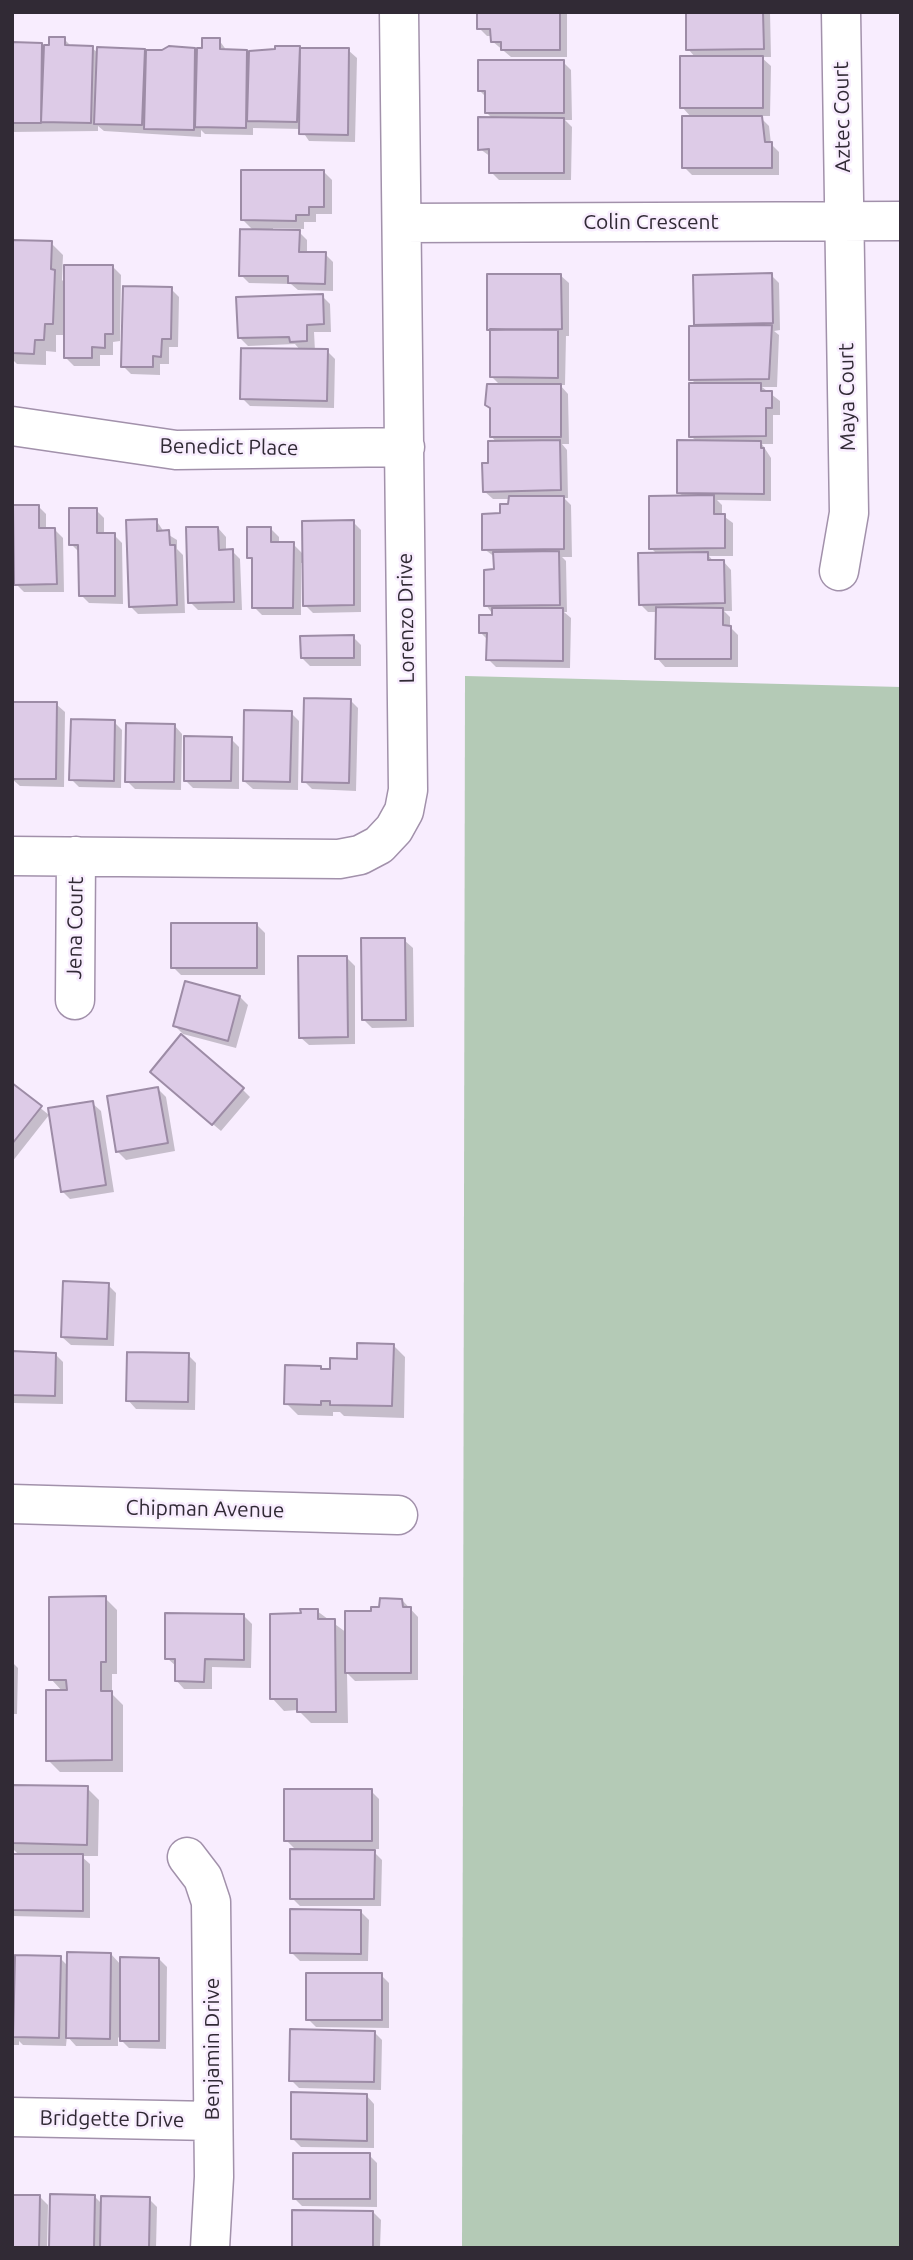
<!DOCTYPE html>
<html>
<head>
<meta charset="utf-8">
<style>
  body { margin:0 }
  #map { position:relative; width:913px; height:2260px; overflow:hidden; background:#f8edfe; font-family:Ubuntu,sans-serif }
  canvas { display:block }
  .frame { position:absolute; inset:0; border:14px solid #312a35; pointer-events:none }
</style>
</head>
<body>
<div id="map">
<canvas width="913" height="2260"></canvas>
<div class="frame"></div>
</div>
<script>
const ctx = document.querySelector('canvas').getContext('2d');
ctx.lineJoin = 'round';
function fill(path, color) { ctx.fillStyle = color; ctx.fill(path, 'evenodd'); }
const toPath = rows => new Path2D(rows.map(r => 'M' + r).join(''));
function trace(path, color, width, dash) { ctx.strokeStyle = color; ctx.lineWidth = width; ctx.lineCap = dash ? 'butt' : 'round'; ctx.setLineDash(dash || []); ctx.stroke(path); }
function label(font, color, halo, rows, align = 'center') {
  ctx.font = font + ' Ubuntu,sans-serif'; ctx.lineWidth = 5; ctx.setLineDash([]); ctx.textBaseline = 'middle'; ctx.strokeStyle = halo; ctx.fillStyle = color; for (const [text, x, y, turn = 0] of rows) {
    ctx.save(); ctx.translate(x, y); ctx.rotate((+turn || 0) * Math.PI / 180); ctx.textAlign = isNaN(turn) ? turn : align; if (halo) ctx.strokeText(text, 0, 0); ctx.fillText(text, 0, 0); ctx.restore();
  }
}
fill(toPath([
  [465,676,901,687,901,2248,462,2248]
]), '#b4cab6');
fill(toPath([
  [479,12,567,12,567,57,511,57,492,41,492,36,487,36,479,28],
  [687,12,770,12,771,57,761,57,771,66,770,116,759,116,769,126,771,144,779,152,779,175,692,175,684,167,692,118,682,107,696,58,688,49],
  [64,39,72,47,92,48,98,53,98,49,194,50,199,54,219,40,227,51,247,51,251,55,253,50,277,50,277,47,348,50,357,58,355,142,309,141,301,129,253,128,253,135,205,134,201,130,201,137,104,131,98,126,98,131,12,132,12,44,44,47],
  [563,62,571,70,572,120,565,120,572,127,571,180,499,180,491,172,491,157,480,149,493,119,486,112,486,97,480,91],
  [324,172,332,180,332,214,316,214,316,222,304,222,304,229,273,228,273,232,299,232,307,240,307,254,325,254,333,262,333,291,298,290,291,284,249,283,241,275,254,231,243,220],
  [12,242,51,243,63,255,62,280,66,284,113,267,121,275,120,341,113,342,113,355,100,355,100,366,74,366,66,358,66,335,56,335,56,352,46,351,46,365,17,364,12,359],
  [560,275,569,283,569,336,566,336,565,385,560,385,568,394,569,444,562,444,567,450,568,498,564,498,571,505,572,557,562,557,566,561,567,612,564,612,571,618,570,668,496,667,488,659,488,640,481,633,494,616,486,605,496,571,495,557,484,549,510,499,493,499,484,491,497,443,492,437,501,386,491,376],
  [771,275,779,283,780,330,774,331,779,335,777,387,762,387,780,401,780,415,773,415,773,444,762,444,771,458,771,501,717,500,722,505,722,515,733,523,733,556,709,556,714,562,723,561,731,570,732,611,724,611,730,617,730,627,738,635,738,667,665,667,657,658,657,612,648,612,640,604,658,555,651,548,684,497,678,492,697,442,691,436,697,385,691,379,696,327,695,276],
  [171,289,179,297,178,347,169,347,169,364,160,364,160,375,131,374,123,366],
  [322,296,330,304,331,332,314,332,315,351,327,351,335,359,334,408,250,406,242,398,301,351,295,344,248,346,240,338],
  [38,506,46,514,46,530,55,530,63,538,64,592,24,592,16,584],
  [96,510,104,518,104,535,114,535,122,543,123,604,89,603,81,595,79,552,71,544],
  [156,520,164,532,177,540,177,549,183,555,185,613,138,614,130,606],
  [353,522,361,530,361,612,313,613,305,605,304,563,301,563,301,615,262,615,254,607,254,563,249,557,271,529,279,537,279,544,293,544,304,555],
  [218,528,226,537,226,551,232,551,240,559,242,610,198,610,190,602],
  [353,637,361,645,361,666,310,666,302,658],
  [350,700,358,708,356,791,312,789,304,781],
  [56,704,65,712,64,787,20,786,12,779],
  [291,713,299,721,298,790,253,789,244,781],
  [114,722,122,730,121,788,79,787,71,779],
  [174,725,182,734,181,790,135,789,127,781],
  [231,739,239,747,239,789,193,788,185,780],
  [257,925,265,933,265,975,181,975,173,967],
  [404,940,413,948,414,1027,372,1028,364,1020],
  [347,958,355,966,355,1044,309,1045,300,1037],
  [240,997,248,1005,236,1048,183,1034,175,1026],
  [160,1079,242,1089,250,1097,221,1131],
  [12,1085,49,1115,12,1162],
  [158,1089,166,1097,175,1151,126,1160,118,1152],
  [92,1103,101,1111,114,1192,70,1199,62,1191],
  [108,1285,116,1293,114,1346,71,1345,62,1337],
  [393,1345,405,1357,404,1418,344,1416,340,1412,333,1412,333,1416,298,1415,286,1403,321,1368,324,1371,358,1361],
  [12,1353,55,1354,63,1362,63,1404,12,1403],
  [188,1355,196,1363,195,1410,136,1409,128,1400],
  [105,1598,117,1610,117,1674,112,1674,112,1694,123,1705,123,1772,60,1772,48,1760,63,1692,51,1679],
  [402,1600,418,1617,418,1680,355,1681,347,1673,348,1723,311,1723,298,1710,284,1711,272,1698,302,1615,317,1611,347,1633,373,1613],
  [244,1616,252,1624,251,1668,212,1667,212,1689,184,1689,176,1680,177,1667,167,1658],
  [12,1662,18,1668,17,1714,12,1714],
  [12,1786,87,1788,99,1800,98,1856,81,1856,90,1864,90,1918,12,1916,12,1856,20,1856,12,1848],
  [371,1791,379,1799,379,1849,371,1849,382,1860,381,1906,300,1906,292,1898,297,1851,286,1840],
  [361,1912,369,1920,368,1961,300,1961,292,1953],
  [111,1954,121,1965,159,1959,167,1967,166,2049,129,2048,118,2037,118,2046,76,2046,67,2036,66,2046,23,2045,19,2041,19,2045,12,2045,12,1955,17,1960,60,1958,69,1967],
  [381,1975,389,1983,389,2028,316,2027,308,2019],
  [374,2032,382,2040,381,2090,299,2088,291,2080],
  [366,2095,374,2104,374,2148,301,2147,292,2138],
  [369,2155,377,2163,377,2207,302,2206,294,2198],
  [94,2196,102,2204,149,2199,157,2207,156,2248,51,2248],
  [40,2197,48,2205,47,2248,12,2248],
  [373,2212,381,2220,380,2248,294,2248]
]), '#0003');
const building = toPath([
  [477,12,560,12,560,50,501,50,501,42,491,42,490,29,477,29,477,12],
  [686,12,763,12,764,49,686,50,686,12],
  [49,37,65,37,65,45,93,46,91,123,41,122,44,45,49,45,49,37],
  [202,38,220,38,220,49,247,50,246,128,195,127,197,48,202,48,202,38],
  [12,42,42,43,41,123,12,123,12,42],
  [169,46,195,48,194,130,144,129,146,50,162,50,169,46],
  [275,46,300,46,297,122,247,121,249,51,275,49,275,46],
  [97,47,145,49,142,125,94,124,97,47],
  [300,48,349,48,348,135,299,134,300,48],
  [680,56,763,56,763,108,680,108,680,56],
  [478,60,564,60,564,113,485,113,485,91,478,91,478,60],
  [682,116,762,116,765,142,772,142,772,168,682,168,682,116],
  [478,117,564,118,564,173,489,173,489,149,478,150,478,117],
  [241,170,324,170,324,207,309,207,309,215,296,215,296,221,241,220,241,170],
  [240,229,300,230,299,252,326,252,325,284,288,283,288,276,239,276,240,229],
  [12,240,52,241,51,269,55,270,53,324,45,324,44,340,35,340,34,354,12,353,12,240],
  [64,265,113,265,113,334,105,334,105,348,92,347,92,358,64,358,64,265],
  [772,273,773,323,694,325,693,275,772,273],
  [487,274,561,274,562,329,487,330,487,274],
  [123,286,172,287,171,339,162,339,161,357,153,356,153,367,121,367,123,286],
  [323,294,324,324,307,325,307,341,290,342,289,337,238,338,236,297,323,294],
  [772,325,769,379,689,380,689,326,772,325],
  [490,329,558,330,558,378,490,377,490,329],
  [241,348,328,349,327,401,240,399,241,348],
  [689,383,761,383,761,391,772,391,772,408,766,408,766,436,689,437,689,383],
  [487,384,561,384,561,437,490,437,490,408,485,405,487,384],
  [560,440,561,490,483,492,482,463,488,463,488,441,560,440],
  [677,440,761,441,761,448,764,448,764,494,677,493,677,440],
  [714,495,714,514,725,514,725,548,649,549,649,496,714,495],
  [509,496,564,496,564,549,482,550,482,514,500,513,500,504,508,504,509,496],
  [13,505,39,505,39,528,55,528,57,584,14,585,13,505],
  [69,508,97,508,97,533,115,533,115,596,79,596,78,545,69,545,69,508],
  [157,519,157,531,169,530,170,545,175,545,177,605,129,607,126,520,157,519],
  [354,520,354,605,303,606,302,521,354,520],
  [186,527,218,527,219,550,233,549,234,602,188,603,186,527],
  [247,527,271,527,271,542,294,542,293,608,252,608,252,558,247,558,247,527],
  [559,551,560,605,484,606,484,570,494,569,493,552,559,551],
  [708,552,708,560,724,560,725,603,639,605,638,553,708,552],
  [656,607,723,608,723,625,731,626,731,659,655,659,656,607],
  [492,608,563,608,563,661,486,660,487,633,479,633,479,615,492,615,492,608],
  [354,635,354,658,301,658,300,636,354,635],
  [304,698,351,699,349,783,302,782,304,698],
  [12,702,57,702,56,779,12,779,12,702],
  [244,710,292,711,290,782,243,781,244,710],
  [71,719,115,720,114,781,69,780,71,719],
  [126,723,175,724,174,782,125,782,126,723],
  [184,736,232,737,231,781,184,781,184,736],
  [171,923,257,923,257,968,171,968,171,923],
  [361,938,405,938,406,1020,362,1020,361,938],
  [298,956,347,956,348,1037,299,1038,298,956],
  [185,981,240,996,228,1041,173,1026,185,981],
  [181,1034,244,1088,212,1125,150,1072,181,1034],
  [12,1083,42,1106,12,1144,12,1083],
  [158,1087,168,1143,116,1152,107,1096,158,1087],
  [93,1101,106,1185,61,1192,48,1108,93,1101],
  [63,1281,109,1283,107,1339,61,1337,63,1281],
  [357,1343,394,1344,392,1406,330,1405,330,1401,321,1401,321,1405,284,1404,285,1365,321,1366,321,1369,330,1369,330,1358,357,1359,357,1343],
  [12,1351,56,1353,55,1396,12,1395,12,1351],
  [127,1352,189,1353,188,1402,126,1401,127,1352],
  [106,1596,106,1662,101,1662,101,1691,112,1691,112,1760,46,1761,46,1690,67,1690,66,1680,49,1680,49,1597,106,1596],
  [380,1598,402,1599,403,1607,411,1607,411,1673,345,1673,345,1611,371,1611,371,1607,379,1607,380,1598],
  [300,1609,318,1609,318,1619,335,1619,336,1712,297,1712,297,1699,270,1699,270,1614,301,1613,300,1609],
  [165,1613,244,1614,244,1660,205,1659,204,1682,175,1681,175,1659,165,1659,165,1613],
  [12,1785,88,1786,87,1845,12,1843,12,1785],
  [284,1789,372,1789,372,1841,284,1841,284,1789],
  [290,1849,375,1850,374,1899,290,1899,290,1849],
  [12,1854,83,1854,83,1911,12,1910,12,1854],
  [290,1909,361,1910,361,1954,290,1953,290,1909],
  [67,1952,111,1953,110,2039,66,2038,67,1952],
  [15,1955,61,1956,59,2038,13,2037,15,1955],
  [120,1957,159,1958,159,2041,120,2041,120,1957],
  [306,1973,382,1973,382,2020,306,2020,306,1973],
  [290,2029,375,2031,374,2082,289,2081,290,2029],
  [291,2092,367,2094,367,2141,291,2139,291,2092],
  [293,2153,370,2153,370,2199,293,2199,293,2153],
  [50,2194,95,2195,94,2248,49,2248,50,2194],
  [12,2195,40,2195,39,2248,12,2248,12,2195],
  [101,2196,150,2197,149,2248,100,2248,101,2196],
  [292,2210,373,2211,373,2248,292,2248,292,2210]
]);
fill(building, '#ddcbe7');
trace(building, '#9d8ca6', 2);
const minor = toPath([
  [402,223,901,221],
  [12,426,176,450,405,447],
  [839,571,849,513,841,12],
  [12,856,339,859,360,855,379,845,394,829,404,811,408,790,399,12],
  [75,1000,76,856],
  [12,1504,398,1515],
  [187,1857,203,1878,211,1902,214,2177,210,2248],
  [12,2117,212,2121]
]);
trace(minor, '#a291ab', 41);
trace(minor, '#fff', 38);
label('21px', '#312a35', '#f8edfe', [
  ["Aztec Court",842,117,-91],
  ["Colin Crescent",651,222],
  ["Maya Court",847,397,-91],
  ["Benedict Place",229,447,1],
  ["Lorenzo Drive",406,618,-91],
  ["Jena Court",75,928,-89],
  ["Chipman Avenue",205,1509,1],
  ["Benjamin Drive",212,2049,-90],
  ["Bridgette Drive",112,2119,1]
]);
</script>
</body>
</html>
